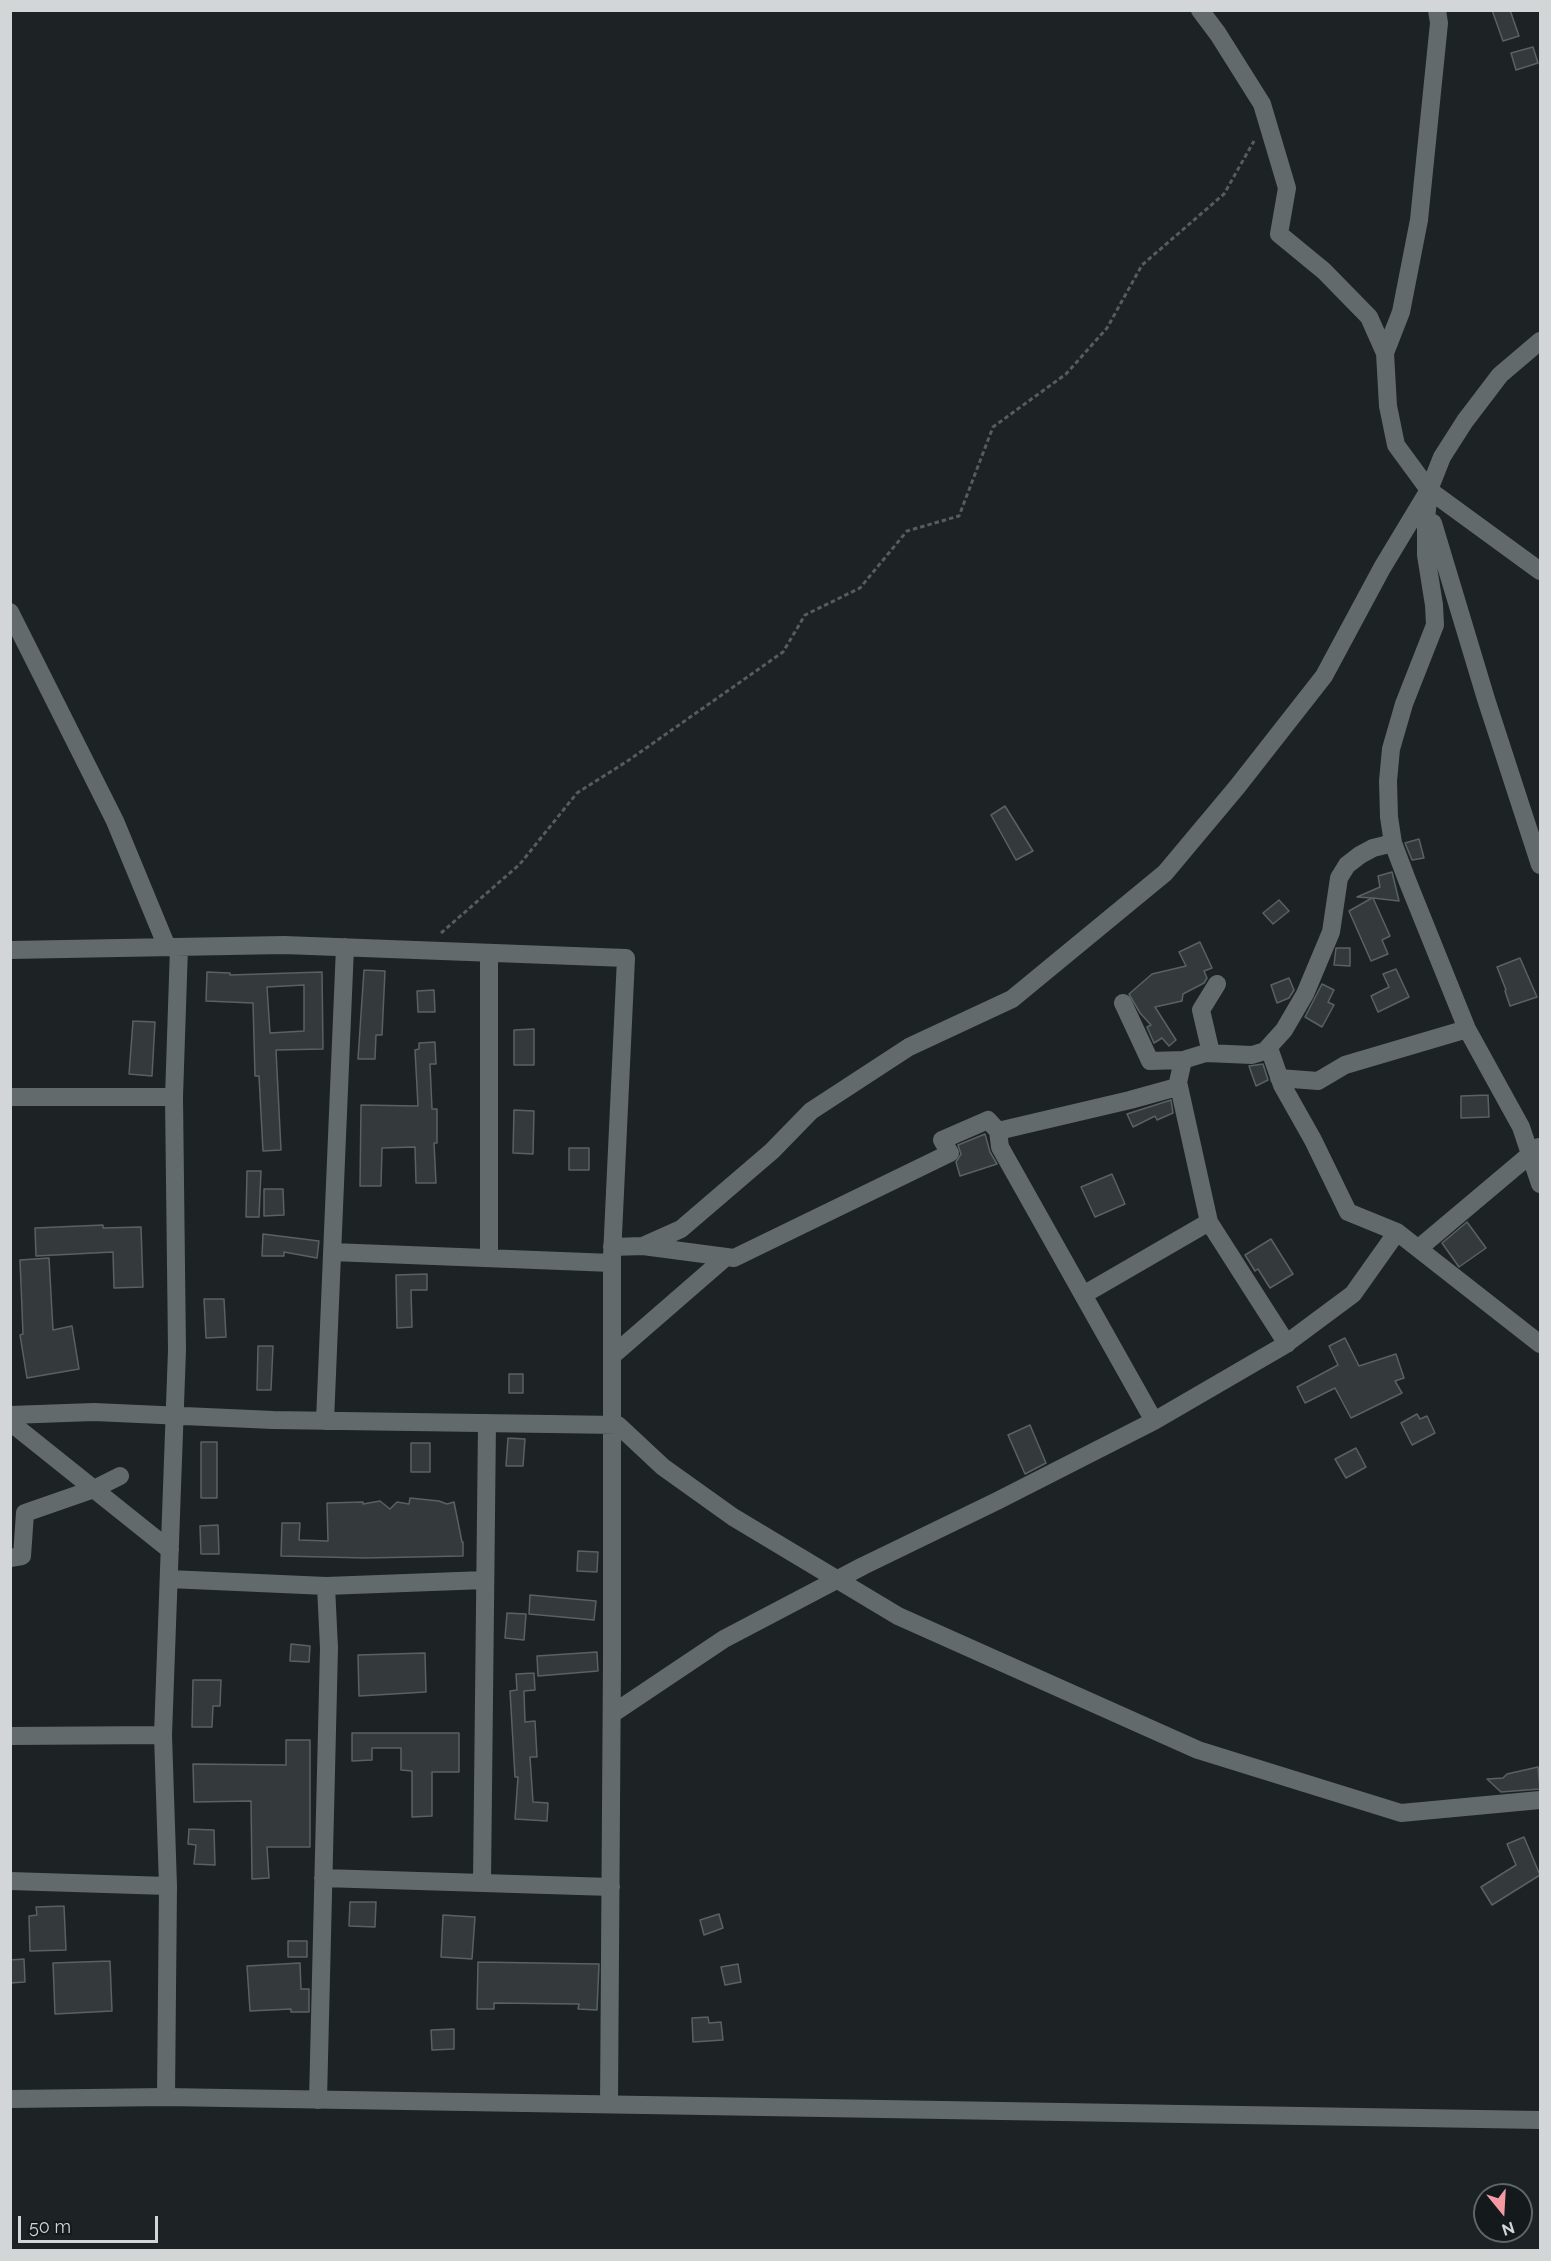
<!DOCTYPE html>
<html>
<head>
<meta charset="utf-8">
<style>
  body { margin:0 }
  #map { position:relative; width:1551px; height:2261px; overflow:hidden; background:#1d2225; font-family:Raleway,sans-serif }
  canvas { display:block }
  .frame { position:absolute; inset:0; border:12px solid #d2d6d7; pointer-events:none }
  .north { position:absolute; left:1473px; top:2183px; width:60px; height:60px; box-sizing:border-box; background:#14191b; border:2px solid #606566; border-radius:50%; rotate:162deg; font-size:16px; font-weight:700; line-height:24px; text-align:center; color:#d2d6d7 }
  .north::after { content:''; display:block; margin:auto; width:21px; height:27px; background:#f49aa3; clip-path:polygon(50% 0,100% 100%,50% 72%,0 100%) }
  .scale { position:absolute; left:18px; top:2216px; width:140px; height:27px; box-sizing:border-box; border:3px solid #d2d6d7; border-top:0; padding-left:8px; font-size:18px; line-height:21px; white-space:nowrap; color:#d2d6d7; -webkit-text-stroke:4px #14191b; paint-order:stroke }
</style>
</head>
<body>
<div id="map">
<canvas width="1551" height="2261"></canvas>
<div class="frame"></div>
<div class="north">N</div>
<div class="scale">50 m</div>
</div>
<script>
const ctx = document.querySelector('canvas').getContext('2d');
ctx.lineJoin = 'round';
function fill(path, color) { ctx.fillStyle = color; ctx.fill(path, 'evenodd'); }
const toPath = rows => new Path2D(rows.map(r => 'M' + r).join(''));
function trace(path, color, width, dash) { ctx.strokeStyle = color; ctx.lineWidth = width; ctx.lineCap = dash ? 'butt' : 'round'; ctx.setLineDash(dash || []); ctx.stroke(path); }
const building = toPath([
  [1492,10,1510,10,1519,36,1503,41,1492,10],
  [1533,47,1538,63,1516,70,1511,53,1533,47],
  [1005,806,1033,851,1016,860,991,815,1005,806],
  [1419,839,1424,858,1412,860,1405,843,1419,839],
  [1392,872,1399,901,1373,898,1390,936,1382,940,1388,954,1371,961,1349,911,1372,898,1357,897,1380,887,1378,876,1392,872],
  [1279,900,1289,911,1273,924,1263,913,1279,900],
  [1200,942,1212,968,1204,971,1207,978,1204,983,1183,994,1182,1001,1155,1007,1176,1040,1169,1046,1162,1038,1154,1043,1147,1027,1151,1025,1140,1013,1129,994,1152,974,1186,966,1179,952,1200,942],
  [1336,948,1350,948,1350,966,1334,965,1336,948],
  [1520,958,1537,997,1510,1006,1505,991,1506,990,1497,967,1520,958],
  [1396,969,1409,997,1378,1012,1371,996,1389,987,1383,974,1396,969],
  [364,970,385,971,382,1035,376,1035,375,1059,358,1059,364,970],
  [207,972,230,973,230,975,322,972,323,1049,276,1050,281,1150,263,1151,259,1076,255,1076,253,1003,206,1001,207,972],
  [304,985,304,1031,270,1033,267,987,304,985],
  [1289,978,1294,990,1289,998,1277,1003,1271,985,1289,978],
  [1322,984,1334,990,1328,1002,1334,1005,1322,1027,1305,1017,1322,984],
  [434,990,435,1012,418,1012,417,991,434,990],
  [133,1021,155,1022,152,1076,129,1074,133,1021],
  [534,1029,534,1065,514,1065,514,1030,534,1029],
  [435,1042,436,1064,430,1064,432,1109,437,1109,437,1143,434,1143,436,1183,416,1183,415,1147,382,1148,381,1186,360,1186,361,1105,418,1106,415,1050,419,1049,419,1043,435,1042],
  [1263,1064,1268,1080,1256,1086,1249,1066,1263,1064],
  [1488,1095,1489,1117,1461,1118,1461,1096,1488,1095],
  [1171,1100,1173,1113,1157,1120,1155,1116,1133,1127,1127,1114,1171,1100],
  [514,1110,534,1111,533,1154,513,1153,514,1110],
  [985,1134,990,1152,997,1164,960,1176,956,1162,961,1154,958,1145,985,1134],
  [569,1148,589,1148,589,1170,569,1170,569,1148],
  [247,1171,261,1171,259,1217,246,1217,247,1171],
  [1112,1174,1125,1204,1095,1217,1081,1187,1112,1174],
  [264,1189,283,1189,284,1215,264,1216,264,1189],
  [1467,1222,1486,1248,1459,1267,1442,1243,1467,1222],
  [103,1225,103,1228,141,1227,143,1287,114,1288,113,1252,36,1256,35,1228,103,1225],
  [263,1234,319,1241,317,1258,284,1252,284,1256,262,1256,263,1234],
  [1271,1239,1293,1274,1270,1288,1258,1269,1255,1271,1245,1255,1271,1239],
  [49,1258,53,1330,72,1326,79,1369,27,1378,20,1335,23,1334,20,1260,49,1258],
  [427,1274,427,1290,411,1290,412,1327,397,1328,396,1275,427,1274],
  [204,1299,224,1299,226,1337,206,1338,204,1299],
  [1345,1338,1359,1366,1396,1354,1404,1378,1395,1381,1402,1393,1351,1418,1335,1388,1305,1403,1297,1387,1338,1365,1329,1346,1345,1338],
  [258,1346,273,1346,271,1390,257,1390,258,1346],
  [509,1374,523,1374,523,1393,509,1393,509,1374],
  [1417,1414,1420,1419,1427,1416,1435,1433,1412,1445,1401,1423,1417,1414],
  [1030,1425,1046,1463,1025,1474,1008,1435,1030,1425],
  [508,1438,525,1439,523,1466,506,1466,508,1438],
  [201,1442,217,1442,217,1498,201,1498,201,1442],
  [411,1443,430,1443,430,1472,411,1472,411,1443],
  [1356,1448,1366,1467,1346,1478,1335,1459,1356,1448],
  [410,1498,439,1501,447,1504,454,1502,462,1542,463,1542,463,1556,366,1558,281,1556,282,1523,300,1523,299,1540,328,1541,327,1503,363,1502,363,1504,380,1501,390,1509,397,1502,409,1504,410,1498],
  [218,1525,219,1554,201,1554,200,1526,218,1525],
  [578,1551,598,1552,597,1572,577,1571,578,1551],
  [530,1595,596,1601,594,1620,529,1614,530,1595],
  [507,1613,526,1614,524,1640,505,1638,507,1613],
  [291,1644,310,1646,309,1662,290,1661,291,1644],
  [597,1652,598,1671,538,1676,537,1656,597,1652],
  [425,1653,426,1692,359,1696,358,1655,425,1653],
  [534,1673,535,1690,524,1691,525,1722,535,1721,537,1757,530,1757,533,1802,548,1803,547,1821,515,1819,518,1777,515,1777,510,1691,517,1690,516,1674,534,1673],
  [193,1680,221,1680,220,1706,213,1706,212,1727,192,1727,193,1680],
  [352,1733,459,1733,459,1772,432,1772,432,1816,412,1817,412,1771,401,1770,401,1748,372,1748,372,1760,352,1761,352,1733],
  [286,1740,310,1740,310,1847,267,1847,269,1878,252,1879,251,1801,194,1802,193,1764,286,1765,286,1740],
  [1538,1767,1540,1789,1501,1792,1487,1779,1503,1778,1507,1774,1538,1767],
  [189,1829,214,1830,215,1865,194,1864,196,1845,188,1844,189,1829],
  [1524,1837,1540,1875,1492,1905,1481,1887,1516,1865,1507,1844,1524,1837],
  [350,1902,376,1902,375,1927,349,1926,350,1902],
  [64,1906,66,1950,30,1951,29,1916,37,1915,36,1907,64,1906],
  [719,1914,723,1928,704,1935,700,1920,719,1914],
  [443,1915,475,1917,472,1959,441,1957,443,1915],
  [288,1941,307,1941,307,1957,288,1957,288,1941],
  [24,1959,25,1982,10,1983,10,1960,24,1959],
  [110,1961,112,2011,55,2014,53,1963,110,1961],
  [478,1962,599,1964,597,2010,578,2009,579,2004,494,2003,494,2009,477,2009,478,1962],
  [300,1963,301,1989,309,1989,309,2012,291,2012,291,2009,250,2011,247,1966,300,1963],
  [738,1964,741,1982,725,1985,721,1967,738,1964],
  [708,2017,709,2023,721,2022,723,2040,693,2042,692,2018,708,2017],
  [454,2029,454,2049,432,2050,431,2030,454,2029]
]);
fill(building, '#343a3c');
trace(building, '#5b6163', 1.5);
trace(toPath([
  [441,933,520,864,577,793,629,760,783,652,805,615,860,588,907,531,959,516,993,427,1066,374,1107,328,1142,265,1224,194,1254,141]
]), '#575c5e', 3, [4.5, 3]);
trace(toPath([
  [1200,10,1218,34,1262,104,1287,188,1279,234,1324,271,1369,317,1385,353],
  [1540,341,1500,375,1465,421,1442,457,1429,490,1426,519,1426,555,1434,605,1435,625,1404,704,1391,749,1388,781,1389,817,1393,843,1407,880,1467,1029,1521,1127,1540,1184],
  [1429,490,1396,445,1388,406,1385,353,1401,312,1419,220,1439,23,1437,10],
  [1433,523,1486,699,1540,865],
  [10,612,115,821,167,947],
  [10,950,284,945,626,958,612,1256,612,1659,609,2104],
  [489,953,489,1258],
  [1123,1003,1150,1061,1183,1060],
  [1269,1048,1282,1085,1313,1140,1348,1212,1397,1232,1540,1344],
  [1211,1053,1201,1010,1217,984],
  [1279,1078,1318,1081,1345,1065,1467,1029],
  [1178,1082,1209,1222,1287,1344],
  [10,1097,174,1097],
  [998,1131,1000,1147,1154,1421],
  [643,1246,734,1258,950,1153,942,1140,988,1120,998,1131,1130,1100,1177,1087,1183,1060,1206,1053,1252,1055,1265,1051,1284,1030,1305,994,1331,932,1339,878,1347,865,1360,855,1373,848,1393,843],
  [612,1247,643,1246,681,1229,772,1151,811,1111,909,1047,1012,999,1165,873,1237,787,1324,676,1382,568,1429,490,1540,571],
  [1419,1248,1539,1147],
  [332,1252,612,1263],
  [1083,1295,1209,1222],
  [612,1356,726,1257],
  [10,1415,94,1412,273,1420,618,1425,663,1467,733,1517,898,1616,1198,1750,1401,1813,1540,1800],
  [325,1421,345,947],
  [10,1422,170,1550],
  [10,1558,22,1556,25,1513,94,1489,120,1476],
  [169,1579,326,1586,329,1648,318,2100],
  [326,1586,485,1580],
  [612,1714,724,1639,863,1566,997,1501,1154,1421,1283,1346,1353,1294,1397,1232],
  [10,1736,163,1735],
  [323,1878,611,1887],
  [10,1881,168,1886],
  [482,1882,487,1423],
  [166,2097,168,1886,163,1735,177,1350,174,1097,179,947]
]), '#636a6c', 18);
trace(toPath([
  [10,2099,166,2097,1540,2120]
]), '#636a6c', 18);
</script>
</body>
</html>
